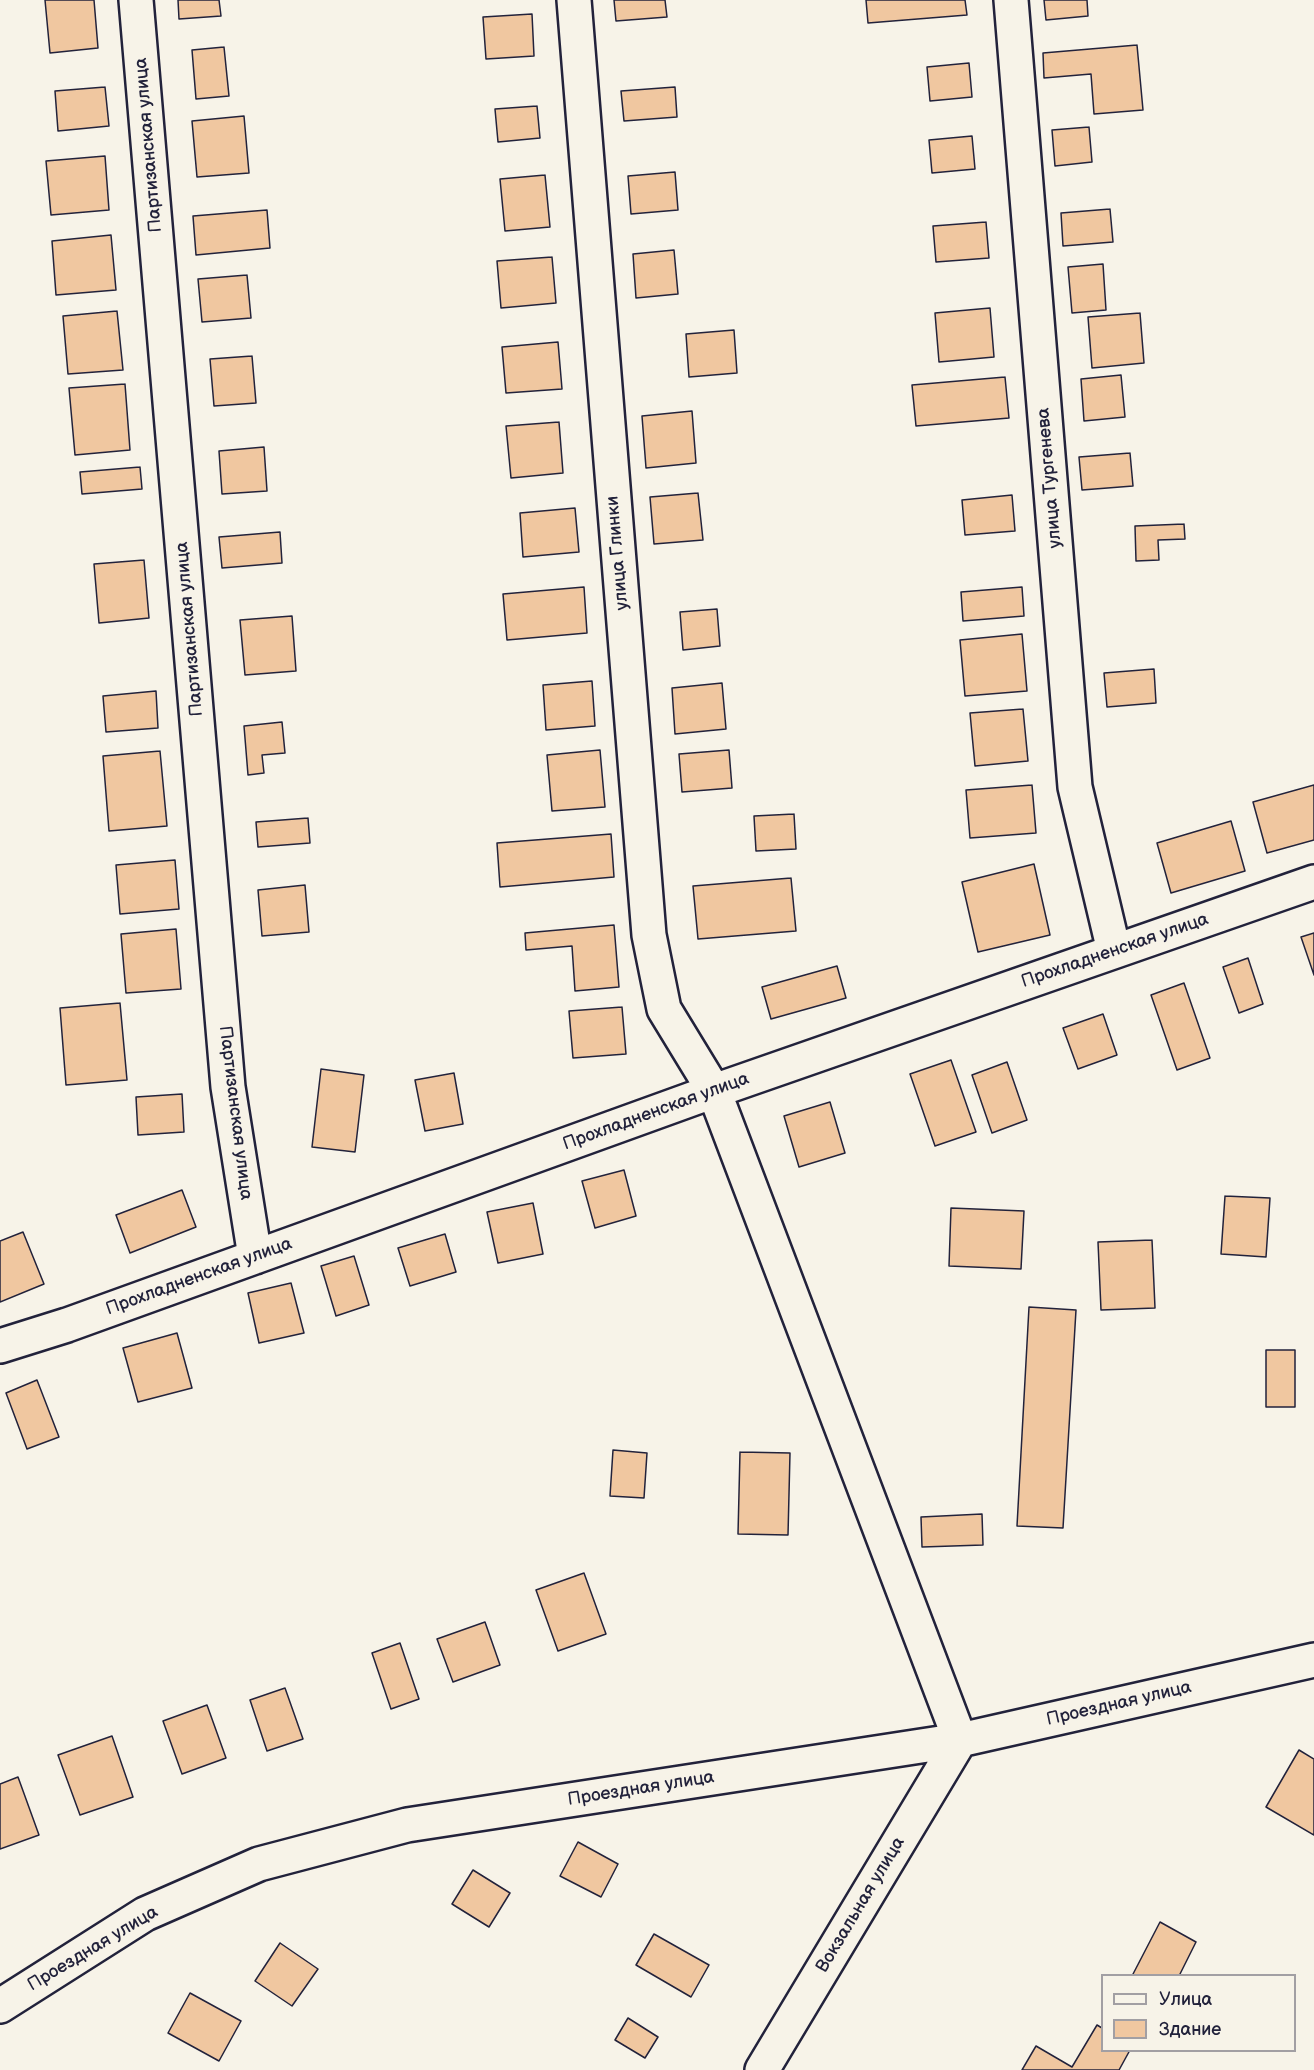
<!DOCTYPE html>
<html>
<head>
<meta charset="utf-8">
<style>
  body { margin:0 }
  #map { position:relative; width:1314px; height:2070px; overflow:hidden; background:#f7f3e8; font-family:"Balsamiq Sans",sans-serif }
  canvas { display:block }
  .legend { position:absolute; left:1101px; top:1974px; width:195px; height:78px; box-sizing:border-box; background:#f7f3e8; border:2px solid #a29fa3; margin:0; padding:8px 10px; list-style:none; font-size:18px; color:#22223b }
  .legend li { display:flex; align-items:center; gap:12px; height:30px }
  .legend b { width:30px; border:2px solid #a29fa3 }
</style>
</head>
<body>
<div id="map">
<canvas width="1314" height="2070"></canvas>
<ul class="legend">
<li><b style="height:8px;background:#f7f3e8"></b>Улица</li>
<li><b style="height:16px;background:#f0c7a0"></b>Здание</li>
</ul>
</div>
<script>
const ctx = document.querySelector('canvas').getContext('2d');
ctx.lineJoin = 'round';
function fill(path, color) { ctx.fillStyle = color; ctx.fill(path, 'evenodd'); }
const toPath = rows => new Path2D(rows.map(r => 'M' + r).join(''));
function trace(path, color, width, dash) { ctx.strokeStyle = color; ctx.lineWidth = width; ctx.lineCap = dash ? 'butt' : 'round'; ctx.setLineDash(dash || []); ctx.stroke(path); }
function label(font, color, halo, rows, align = 'center') {
  ctx.font = font + ' "Balsamiq Sans",sans-serif'; ctx.lineWidth = 4.5; ctx.setLineDash([]); ctx.textBaseline = 'middle'; ctx.strokeStyle = halo; ctx.fillStyle = color; for (const [text, x, y, turn = 0] of rows) {
    ctx.save(); ctx.translate(x, y); ctx.rotate((+turn || 0) * Math.PI / 180); ctx.textAlign = isNaN(turn) ? turn : align; if (halo) ctx.strokeText(text, 0, 0); ctx.fillText(text, 0, 0); ctx.restore();
  }
}
const building = toPath([
  [45,0,94,0,98,48,50,53,45,0],
  [178,0,219,0,221,16,179,19,178,0],
  [614,0,665,0,667,17,616,21,614,0],
  [866,0,965,0,967,15,868,23,866,0],
  [1044,0,1087,0,1088,16,1046,20,1044,0],
  [532,14,534,56,486,59,483,17,532,14],
  [1137,45,1143,110,1094,114,1091,74,1044,78,1043,53,1137,45],
  [224,47,229,96,196,99,192,50,224,47],
  [969,63,972,97,930,101,927,67,969,63],
  [105,87,109,126,58,131,55,91,105,87],
  [675,87,677,117,624,121,621,91,675,87],
  [537,106,540,138,498,142,495,109,537,106],
  [244,116,249,173,197,177,192,121,244,116],
  [1089,127,1092,162,1055,166,1052,130,1089,127],
  [972,136,975,169,932,173,929,140,972,136],
  [105,156,109,210,51,215,46,161,105,156],
  [675,172,678,210,631,214,628,176,675,172],
  [545,175,550,227,505,231,500,179,545,175],
  [1110,209,1113,242,1063,246,1061,213,1110,209],
  [267,210,270,248,196,255,193,216,267,210],
  [986,222,989,258,936,262,933,226,986,222],
  [111,235,116,290,56,295,52,241,111,235],
  [674,250,678,294,636,298,633,254,674,250],
  [552,257,556,303,501,308,497,261,552,257],
  [1103,264,1106,310,1072,313,1068,267,1103,264],
  [247,275,251,318,202,322,198,279,247,275],
  [990,308,994,357,939,362,935,313,990,308],
  [117,311,123,370,68,374,63,316,117,311],
  [1140,313,1144,363,1092,368,1088,317,1140,313],
  [734,330,737,373,689,377,686,334,734,330],
  [558,342,562,389,506,393,502,347,558,342],
  [252,356,256,403,214,406,210,359,252,356],
  [1121,375,1125,417,1084,421,1081,379,1121,375],
  [1005,377,1009,418,916,426,912,385,1005,377],
  [125,384,130,450,75,455,69,388,125,384],
  [692,411,696,463,646,468,642,416,692,411],
  [559,422,563,473,511,478,506,426,559,422],
  [264,447,267,491,222,494,219,451,264,447],
  [1130,453,1133,486,1082,490,1079,457,1130,453],
  [140,467,142,489,82,494,80,472,140,467],
  [698,493,703,540,654,544,650,497,698,493],
  [1012,495,1015,531,965,535,962,500,1012,495],
  [575,508,579,552,523,557,520,513,575,508],
  [1184,524,1185,539,1158,540,1159,560,1136,561,1135,526,1184,524],
  [280,532,282,563,222,568,219,537,280,532],
  [144,560,149,618,99,623,94,564,144,560],
  [584,587,587,633,507,640,503,594,584,587],
  [1022,587,1024,616,963,621,961,592,1022,587],
  [717,609,720,646,683,650,680,612,717,609],
  [292,616,296,671,245,675,240,620,292,616],
  [1022,634,1027,691,965,696,960,640,1022,634],
  [1154,669,1156,703,1107,707,1104,673,1154,669],
  [592,681,595,726,546,730,543,685,592,681],
  [722,683,726,729,675,734,672,688,722,683],
  [156,691,158,728,106,732,103,696,156,691],
  [1023,709,1028,761,975,766,970,713,1023,709],
  [282,722,285,753,262,755,264,773,248,775,244,726,282,722],
  [600,750,605,807,552,811,547,755,600,750],
  [729,750,732,788,682,792,679,754,729,750],
  [160,751,167,826,109,831,103,756,160,751],
  [1032,785,1036,833,970,838,966,790,1032,785],
  [1314,785,1314,840,1267,853,1253,802,1314,785],
  [794,814,796,849,756,851,754,816,794,814],
  [308,818,310,843,258,847,256,822,308,818],
  [1231,821,1245,871,1171,893,1157,843,1231,821],
  [611,834,614,877,500,887,497,843,611,834],
  [175,860,179,909,120,914,116,865,175,860],
  [1034,864,1050,935,978,952,962,882,1034,864],
  [791,878,796,931,698,939,693,886,791,878],
  [305,885,309,932,262,936,258,890,305,885],
  [614,925,619,987,575,991,572,946,526,950,525,933,614,925],
  [176,929,181,989,126,993,121,934,176,929],
  [1314,933,1314,975,1301,937,1314,933],
  [1248,958,1263,1004,1239,1013,1223,967,1248,958],
  [837,966,846,998,771,1019,762,987,837,966],
  [1184,983,1210,1058,1177,1070,1151,995,1184,983],
  [120,1003,127,1080,66,1085,60,1008,120,1003],
  [622,1007,626,1054,573,1058,569,1011,622,1007],
  [1103,1014,1117,1055,1078,1069,1063,1028,1103,1014],
  [951,1060,976,1132,935,1146,910,1074,951,1060],
  [1007,1062,1027,1120,992,1133,972,1075,1007,1062],
  [321,1069,364,1075,355,1152,312,1147,321,1069],
  [454,1073,463,1124,425,1131,415,1080,454,1073],
  [182,1094,184,1132,138,1135,136,1097,182,1094],
  [830,1102,845,1153,799,1167,784,1116,830,1102],
  [624,1170,636,1216,595,1228,582,1181,624,1170],
  [182,1190,196,1227,130,1253,116,1215,182,1190],
  [1225,1196,1270,1198,1266,1257,1221,1254,1225,1196],
  [533,1203,543,1254,498,1263,487,1212,533,1203],
  [951,1208,1024,1211,1021,1269,949,1266,951,1208],
  [23,1232,44,1284,0,1302,0,1241,23,1232],
  [445,1234,456,1272,410,1286,398,1248,445,1234],
  [1152,1240,1155,1308,1101,1310,1098,1242,1152,1240],
  [354,1256,369,1305,336,1316,321,1266,354,1256],
  [291,1283,304,1333,259,1343,248,1293,291,1283],
  [1029,1307,1076,1310,1063,1528,1017,1526,1029,1307],
  [177,1333,192,1388,138,1402,123,1348,177,1333],
  [1266,1350,1295,1350,1295,1407,1266,1407,1266,1350],
  [37,1380,59,1437,27,1449,6,1393,37,1380],
  [613,1450,647,1453,644,1498,610,1496,613,1450],
  [740,1452,790,1453,788,1535,738,1534,740,1452],
  [982,1514,983,1545,922,1547,921,1517,982,1514],
  [584,1573,606,1634,558,1651,536,1590,584,1573],
  [485,1622,500,1665,453,1682,437,1639,485,1622],
  [400,1643,419,1699,391,1709,372,1653,400,1643],
  [285,1688,303,1739,267,1751,250,1700,285,1688],
  [207,1705,226,1758,182,1774,163,1721,207,1705],
  [112,1736,133,1797,80,1815,58,1755,112,1736],
  [1299,1750,1314,1759,1314,1835,1266,1807,1299,1750],
  [18,1777,39,1835,0,1849,0,1784,18,1777],
  [578,1842,618,1864,601,1897,560,1876,578,1842],
  [473,1870,510,1893,489,1927,452,1904,473,1870],
  [1160,1922,1196,1942,1179,1976,1132,1976,1160,1922],
  [654,1934,709,1965,691,1997,636,1965,654,1934],
  [280,1943,318,1969,292,2006,255,1981,280,1943],
  [190,1993,241,2021,219,2061,168,2033,190,1993],
  [628,2018,658,2037,645,2058,615,2040,628,2018],
  [1097,2025,1102,2028,1102,2050,1130,2050,1119,2070,1022,2070,1036,2046,1072,2067,1097,2025]
]);
fill(building, '#f0c7a0');
trace(building, '#22223b', 1.5);
const street = toPath([
  [136,0,228,1087,255,1257],
  [574,0,649,935,664,1009,714,1091,960,1740],
  [1011,0,1075,787,1114,951],
  [0,1346,67,1325,714,1091,1314,882]
]);
const secondary = toPath([
  [0,2006,145,1914,259,1864,407,1825,960,1740,1314,1660],
  [762,2070,960,1740]
]);
trace(street, '#22223b', 38);
trace(secondary, '#22223b', 38);
trace(street, '#f7f3e8', 33);
trace(secondary, '#f7f3e8', 33);
label('18px', '#22223b', '#f7f3e8', [
  ["Партизанская улица",149,145,-95],
  ["улица Тургенева",1050,478,-95],
  ["улица Глинки",618,553,-95],
  ["Партизанская улица",190,629,-95],
  ["Прохладненская улица",1115,951,-19],
  ["Прохладненская улица",656,1112,-20],
  ["Партизанская улица",235,1113,83],
  ["Прохладненская улица",199,1277,-20],
  ["Проездная улица",1119,1704,-13],
  ["Проездная улица",641,1789,-9],
  ["Вокзальная улица",861,1905,-59],
  ["Проездная улица",93,1949,-31]
]);
</script>
</body>
</html>
